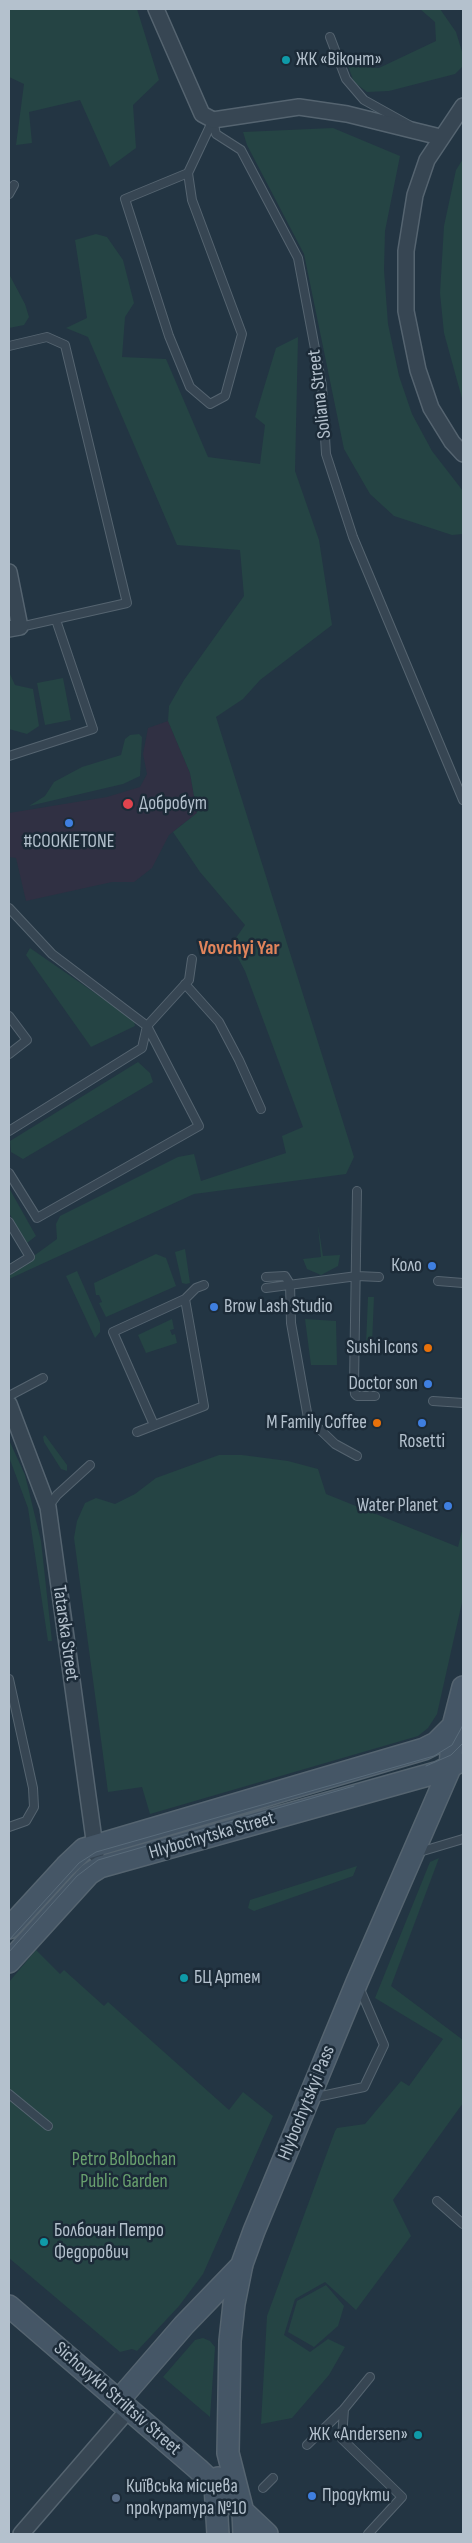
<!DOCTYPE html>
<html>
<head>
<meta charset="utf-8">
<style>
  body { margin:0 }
  #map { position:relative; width:472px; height:2543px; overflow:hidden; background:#233543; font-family:"Sofia Sans Condensed",sans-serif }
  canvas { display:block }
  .frame { position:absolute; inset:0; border:10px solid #b4c1cd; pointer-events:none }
</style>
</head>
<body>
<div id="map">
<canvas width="472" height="2543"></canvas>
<div class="frame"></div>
</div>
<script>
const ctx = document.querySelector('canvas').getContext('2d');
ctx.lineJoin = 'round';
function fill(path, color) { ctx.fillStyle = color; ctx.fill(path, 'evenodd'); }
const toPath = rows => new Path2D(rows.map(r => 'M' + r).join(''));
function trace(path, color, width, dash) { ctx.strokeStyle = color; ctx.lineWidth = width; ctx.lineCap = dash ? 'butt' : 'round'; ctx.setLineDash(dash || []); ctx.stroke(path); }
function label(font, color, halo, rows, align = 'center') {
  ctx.font = font + ' "Sofia Sans Condensed",sans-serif'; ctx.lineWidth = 5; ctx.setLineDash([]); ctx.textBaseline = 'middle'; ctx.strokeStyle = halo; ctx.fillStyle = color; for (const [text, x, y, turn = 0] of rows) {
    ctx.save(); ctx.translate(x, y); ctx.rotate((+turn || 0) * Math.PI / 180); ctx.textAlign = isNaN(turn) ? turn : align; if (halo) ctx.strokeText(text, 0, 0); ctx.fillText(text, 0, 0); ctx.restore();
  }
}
fill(toPath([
  [168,721,190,773,197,813,169,835,152,868,134,882,112,882,26,901,16,858,9,857,9,813,107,797,140,787,147,774,143,754,148,728]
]), '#303043');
fill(toPath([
  [9,9,137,9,159,80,133,105,136,148,110,167,80,100,29,112,32,143,16,145,24,84,9,77],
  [420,9,440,9,456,32,463,55,463,66,455,74,389,91,367,92,354,82,348,66,379,68,436,41,435,22],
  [333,128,400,156,385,231,384,270,388,324,399,376,412,414,432,451,463,491,463,534,452,535,394,516,370,494,344,449,304,254,247,145,243,132],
  [463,159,463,402,444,333,440,293,444,226,456,170],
  [96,234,107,237,123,260,134,303,125,317,122,357,166,359,208,457,260,464,265,425,255,417,276,348,298,337,295,471,319,540,332,625,260,680,243,699,216,717,354,1157,346,1174,194,1194,9,1279,9,1274,57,1239,56,1224,60,1216,178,1157,194,1154,201,1181,286,1153,282,1136,303,1127,245,971,231,945,245,925,200,872,173,832,197,813,190,773,168,721,169,706,184,680,244,596,240,550,177,545,88,337,66,328,87,318,75,240],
  [9,274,25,304,29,317,24,325,9,328],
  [9,672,15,685,33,689,39,726,27,734,9,729],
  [63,678,71,720,45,725,37,683],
  [139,734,142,737,140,776,123,784,29,806,45,796,54,782,82,767,121,755,125,739,130,735],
  [30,948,134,1020,135,1026,91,1047,26,955],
  [138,1062,150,1073,153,1082,23,1159,11,1152,10,1141],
  [9,1188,36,1236,27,1243,9,1213],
  [318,1225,323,1256,340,1255,338,1266,321,1275,307,1269,303,1259,321,1257],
  [185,1249,190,1283,186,1284,182,1283,175,1252],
  [156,1254,166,1258,176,1286,106,1317,99,1303,102,1302,99,1295,96,1295,94,1283],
  [77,1271,100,1323,100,1332,95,1338,66,1276],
  [368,1297,374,1297,372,1344,366,1344],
  [172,1319,174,1329,170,1330,172,1335,175,1334,177,1343,146,1353,138,1335],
  [305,1319,336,1321,337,1365,311,1365],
  [45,1435,67,1465,67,1471,61,1469,44,1442,43,1437],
  [9,1440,25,1475,41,1541,52,1641,48,1641,28,1508,9,1457],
  [219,1455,242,1455,288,1461,318,1469,326,1494,458,1547,463,1527,463,1598,437,1714,428,1728,418,1736,150,1814,142,1787,108,1792,74,1538,77,1521,85,1503,96,1498,115,1504,135,1494,156,1478],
  [439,1858,391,1986,463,2040,463,2103,393,2200,411,2236,356,2310,325,2282,295,2299,284,2335,310,2352,328,2339,345,2347,329,2375,292,2418,261,2424,267,2316,335,2131,337,2128,365,2124,401,2081,409,2086,443,2039,375,1998,430,1862],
  [357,1866,353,1876,254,1911,248,1908,250,1900],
  [36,1950,60,1974,64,1970,104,2006,108,2002,229,2110,243,2092,273,2116,203,2274,179,2306,137,2351,132,2349,120,2352,9,2258,9,1982],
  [326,2285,344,2306,338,2326,314,2347,288,2332,297,2301],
  [203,2338,210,2341,215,2347,210,2417,163,2377,195,2340]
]), '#254444');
const lane = toPath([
  [330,37,346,79,364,100,409,125],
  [213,120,216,134,241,150,298,258,322,386,326,454,353,537,463,800],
  [188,173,125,199,169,336,190,387,210,404,225,396,242,334,192,200,188,173,213,120],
  [9,194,14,185],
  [9,346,47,337,65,345,127,603,20,627],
  [9,756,93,729,56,620],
  [9,908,52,954,147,1026,199,1126,37,1218,9,1173],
  [185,984,219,1022,239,1060,261,1109],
  [9,1016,27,1040,9,1054],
  [9,1131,142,1048,147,1026,189,980,192,959],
  [357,1191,354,1385,355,1394,357,1396,375,1396],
  [9,1222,30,1257,9,1270],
  [266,1277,285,1276,290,1284,291,1323,308,1418,335,1444,357,1456],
  [438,1281,463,1283],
  [266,1288,357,1276,379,1277],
  [9,1396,43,1378],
  [433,1401,463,1403],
  [154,1425,113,1332,185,1299,196,1288,204,1285],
  [137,1432,204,1406,185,1299],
  [48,1507,57,1495,90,1465],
  [9,1679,33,1788,34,1807,26,1821,9,1827],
  [416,1853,463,1839],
  [9,2094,48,2126],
  [312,2098,364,2087,384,2045,359,1987],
  [437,2201,463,2224],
  [307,2445,344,2409],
  [263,2488,273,2478],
  [368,2534,402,2497,342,2439,344,2409,370,2377]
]);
const street = toPath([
  [156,9,202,114,213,120,299,107,347,114,440,137],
  [463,106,427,160,415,195,406,251,406,311,418,370,431,408,452,442,463,454],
  [9,572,20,627,9,629],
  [9,1404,48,1507,96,1854],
  [21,2534,129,2409]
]);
const secondary = toPath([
  [9,1928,66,1866,84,1849,424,1749,436,1743,453,1726],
  [9,1962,89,1874,100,1867,439,1772,457,1763],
  [9,2306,198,2469,267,2534],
  [119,2400,184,2325,242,2265],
  [218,2478,215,2485,218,2534],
  [244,2534,243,2512,228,2453,230,2341,234,2304,242,2264,254,2231,357,1982,450,1768,453,1726,463,1687]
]);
trace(lane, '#556470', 10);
trace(street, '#556470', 18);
trace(secondary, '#556470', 24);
trace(lane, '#374653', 8);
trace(street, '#374653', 15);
trace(secondary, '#455666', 21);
trace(toPath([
  [426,1766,451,1755,463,1743],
  [9,1940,79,1863,96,1852,434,1756,452,1745,463,1725],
  [9,1952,77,1876,98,1860,354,1786]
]), '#596b7a', 1);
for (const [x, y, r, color] of [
  [286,60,5,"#0f9aa8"],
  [128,804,6,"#e0444e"],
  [69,823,5,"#3f7fe0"],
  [432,1266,5,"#3f7fe0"],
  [214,1307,5,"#3f7fe0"],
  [428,1348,5,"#e8710a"],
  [428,1384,5,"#3f7fe0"],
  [377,1423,5,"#e8710a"],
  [422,1423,5,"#3f7fe0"],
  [448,1506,5,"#3f7fe0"],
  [184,1978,5,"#0f9aa8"],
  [44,2242,5,"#0f9aa8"],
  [418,2435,5,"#0f9aa8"],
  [312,2496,5,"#3f7fe0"],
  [116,2498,5,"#5c6f8a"]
]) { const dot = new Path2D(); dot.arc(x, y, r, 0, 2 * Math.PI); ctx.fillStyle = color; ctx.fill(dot); trace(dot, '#1c2b38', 2); }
label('19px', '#b4c1cd', '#1c2b38', [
  ["ЖК «Віконт»",296,60],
  ["Добробут",139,804],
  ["#COOKIETONE",69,842,"center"],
  ["Коло",422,1266,"right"],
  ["Brow Lash Studio",224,1307],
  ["Sushi Icons",418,1348,"right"],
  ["Doctor son",418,1384,"right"],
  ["M Family Coffee",367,1423,"right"],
  ["Rosetti",422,1442,"center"],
  ["Water Planet",438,1506,"right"],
  ["БЦ Артем",194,1978],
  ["Болбочан Петро",54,2231],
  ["Федорович",54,2253],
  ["ЖК «Andersen»",408,2435,"right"],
  ["Київська місцева",126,2487],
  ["прокуратура №10",126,2509],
  ["Продукти",322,2496]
], 'left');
label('19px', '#b4c1cd', '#1c2b38', [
  ["Soliana Street",320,394,-97],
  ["Tatarska Street",65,1633,82],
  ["Hlybochytska Street",212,1836,-16],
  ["Hlybochytskyi Pass",307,2103,-68],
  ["Sichovykh Striltsiv Street",117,2399,41]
]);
label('19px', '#69a06e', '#1c2b38', [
  ["Petro Bolbochan",124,2160],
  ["Public Garden",124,2182]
]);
label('bold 20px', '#e1845b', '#1c2b38', [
  ["Vovchyi Yar",239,949]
]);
</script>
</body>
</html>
